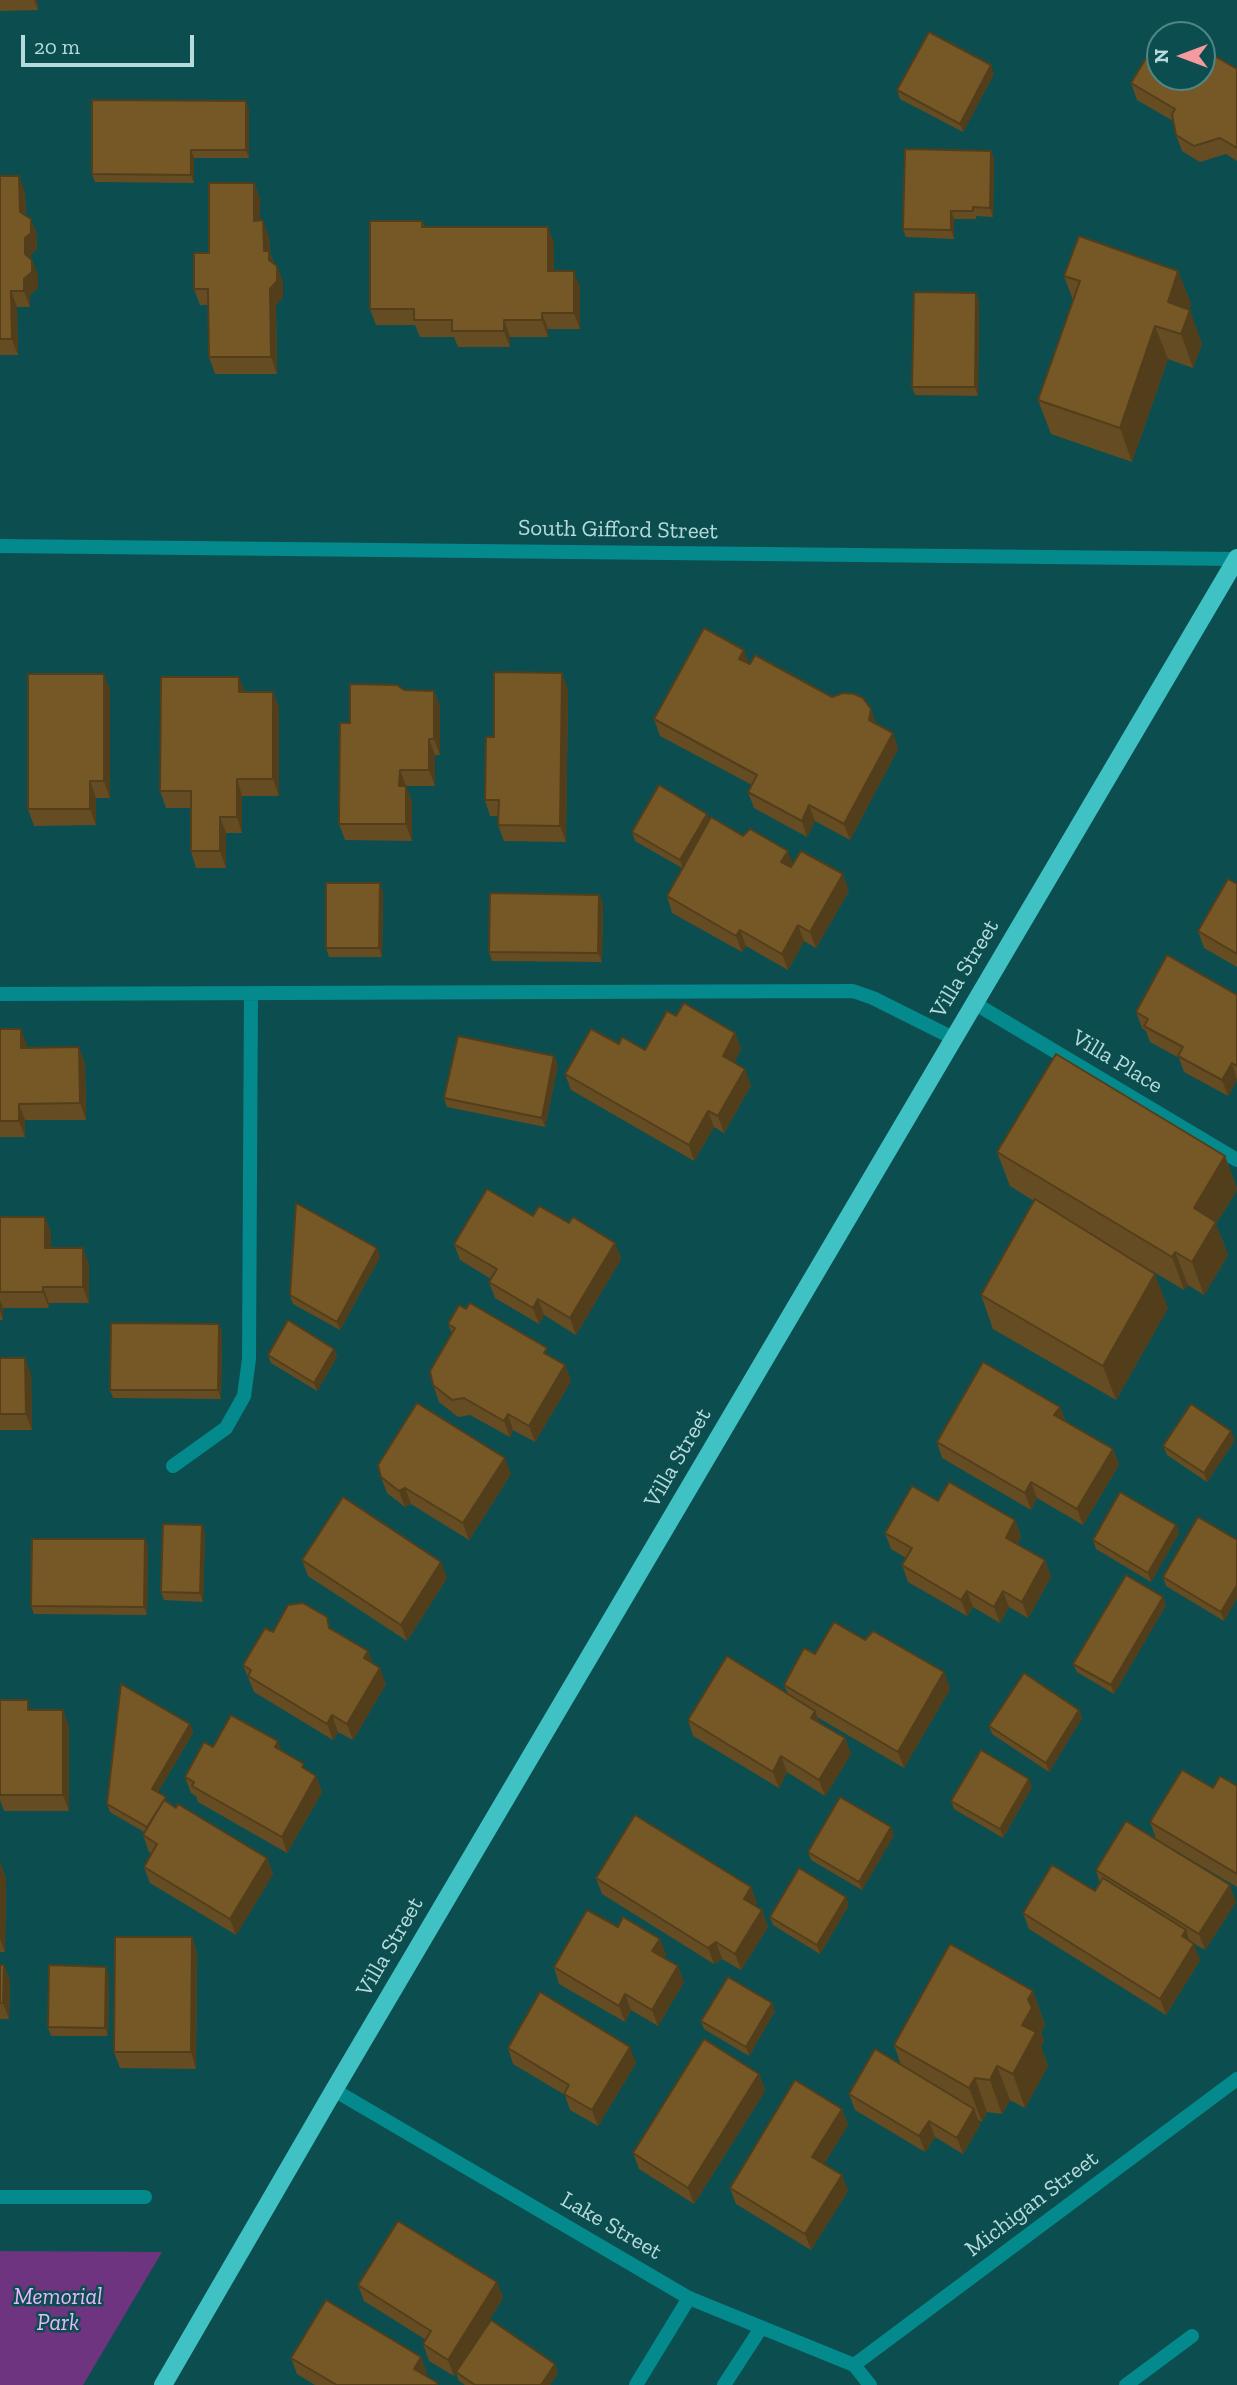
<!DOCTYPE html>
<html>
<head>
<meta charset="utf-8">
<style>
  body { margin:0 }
  #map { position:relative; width:1237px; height:2385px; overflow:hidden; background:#0c4e4f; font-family:"Zilla Slab",serif }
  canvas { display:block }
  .north { position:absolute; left:1146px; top:21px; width:70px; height:70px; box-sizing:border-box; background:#0c4e4f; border:2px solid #508687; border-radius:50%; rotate:270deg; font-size:19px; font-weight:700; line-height:28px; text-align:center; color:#b7dbdc }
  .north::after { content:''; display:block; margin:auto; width:24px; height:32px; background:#f59b9e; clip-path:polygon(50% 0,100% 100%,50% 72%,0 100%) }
  .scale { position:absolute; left:21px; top:35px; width:173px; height:32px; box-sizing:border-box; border:4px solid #b7dbdc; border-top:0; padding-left:9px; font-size:21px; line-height:24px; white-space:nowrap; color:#b7dbdc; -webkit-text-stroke:5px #0c4e4f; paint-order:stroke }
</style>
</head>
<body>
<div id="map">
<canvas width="1237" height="2385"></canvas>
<div class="north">N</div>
<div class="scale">20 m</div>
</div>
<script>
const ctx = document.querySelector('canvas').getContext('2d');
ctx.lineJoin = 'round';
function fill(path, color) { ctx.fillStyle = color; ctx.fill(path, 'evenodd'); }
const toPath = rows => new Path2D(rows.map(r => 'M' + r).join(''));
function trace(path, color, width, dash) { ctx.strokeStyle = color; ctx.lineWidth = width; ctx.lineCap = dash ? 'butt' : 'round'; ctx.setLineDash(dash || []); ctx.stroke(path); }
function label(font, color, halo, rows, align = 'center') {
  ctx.font = font + ' "Zilla Slab",serif'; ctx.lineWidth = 5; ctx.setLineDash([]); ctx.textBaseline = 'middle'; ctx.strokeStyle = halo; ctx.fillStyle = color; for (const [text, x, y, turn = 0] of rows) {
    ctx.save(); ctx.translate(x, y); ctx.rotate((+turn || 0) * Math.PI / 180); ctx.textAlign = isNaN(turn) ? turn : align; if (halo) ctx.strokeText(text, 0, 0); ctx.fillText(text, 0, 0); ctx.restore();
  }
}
fill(toPath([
  [0,2251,162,2252,83,2385,0,2385]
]), '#6e3480');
trace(toPath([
  [0,994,853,991,873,998,953,1038],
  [173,1466,226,1428,244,1396,249,1359,251,993],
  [636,2385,689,2298],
  [724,2385,761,2328],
  [1126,2385,1192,2336]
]), '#048a8d', 14);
trace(toPath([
  [0,546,1237,559],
  [974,1003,1237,1160],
  [334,2090,689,2298,854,2365,870,2385],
  [0,2197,145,2197],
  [854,2365,1237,2079]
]), '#048a8d', 14);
trace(toPath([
  [163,2385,334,2090,1237,558]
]), '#40c2c5', 18);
fill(toPath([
  [0,0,37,0,38,10,0,11],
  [1237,69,1237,161,1226,154,1200,162,1182,151,1176,135,1173,121,1137,100,1131,83,1160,77],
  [994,74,963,132,900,99,897,90],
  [249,110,249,158,194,158,194,183,95,182,92,174],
  [991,151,994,159,993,217,976,216,976,219,954,219,954,239,906,237,903,229],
  [0,176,25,192,26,216,31,219,37,235,37,249,31,254,31,259,38,276,38,288,30,295,30,307,17,307,18,355,0,355],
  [254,183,260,199,260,221,269,237,270,253,274,263,277,266,283,282,283,297,276,305,277,374,215,374,209,357,208,305,200,305,194,289,209,253],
  [422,221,425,227,548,227,554,244,554,271,580,287,580,329,548,329,548,337,510,337,510,347,458,347,454,337,420,337,415,325,376,325,370,309],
  [1178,271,1191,304,1189,310,1202,344,1193,368,1168,359,1132,462,1051,434,1038,400,1073,300,1064,276],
  [976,293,979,302,978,396,915,395,912,387],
  [749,664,832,697,871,709,876,724,893,733,898,749,850,840,815,821,807,837,754,808,748,792,752,785,660,736,654,719],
  [568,689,566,842,504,841,498,825,498,816,490,816,485,800,494,737],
  [110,690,110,798,96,798,96,825,34,826,28,809],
  [404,690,434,691,440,707,440,755,435,755,435,786,406,786,412,802,412,841,345,840,339,824,350,723],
  [245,692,273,692,279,708,279,796,242,796,242,833,226,833,226,868,196,868,191,851,191,808,166,808,160,791],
  [707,814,709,820,793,864,849,891,816,948,804,941,788,970,746,946,742,952,672,913,667,896,682,868,635,841,632,832],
  [1237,884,1237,967,1204,948,1198,931],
  [383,892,382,957,329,957,326,948],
  [599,895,603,903,602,962,492,961,489,952],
  [1237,995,1237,1080,1228,1096,1184,1072,1179,1058,1150,1042,1146,1031,1142,1028,1136,1012],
  [676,1016,735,1033,741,1049,734,1063,751,1085,724,1133,714,1127,694,1161,571,1090,565,1074,619,1044,645,1050],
  [0,1029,21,1029,27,1048,85,1063,86,1120,25,1120,25,1137,0,1137],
  [554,1056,558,1065,545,1127,447,1107,444,1098],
  [997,1152,1225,1156,1237,1189,1237,1190,1216,1224,1228,1255,1204,1295,1188,1285,1184,1290,1132,1259,1168,1308,1116,1400,993,1329,981,1295,1034,1201,1010,1186],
  [533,1216,569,1223,615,1243,621,1259,576,1335,544,1315,539,1324,495,1298,489,1282,491,1279,460,1260,454,1244],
  [0,1217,45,1217,51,1233,51,1248,83,1248,89,1265,89,1303,49,1303,49,1308,3,1308,3,1320,0,1320],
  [380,1257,340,1330,293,1304,290,1295],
  [219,1324,222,1333,221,1399,113,1398,110,1390],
  [448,1324,550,1356,565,1365,571,1381,535,1442,513,1430,510,1437,470,1415,458,1417,439,1402,433,1385,452,1334],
  [0,1345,0,1358,31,1374,32,1430,0,1430],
  [334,1349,337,1357,317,1391,271,1363,268,1355],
  [1060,1407,1066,1422,1113,1449,1119,1465,1083,1525,1037,1498,1031,1510,942,1458,937,1442],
  [1235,1440,1207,1482,1167,1455,1163,1446],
  [511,1474,469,1540,411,1504,405,1507,387,1493,381,1477],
  [938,1501,1015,1520,1021,1537,1017,1544,1045,1560,1051,1577,1028,1618,1009,1607,1000,1623,973,1607,967,1616,908,1582,902,1565,906,1558,891,1549,885,1533],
  [202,1525,205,1534,203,1602,164,1600,161,1592],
  [1176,1525,1179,1533,1151,1582,1096,1549,1093,1540],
  [1237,1540,1237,1598,1224,1621,1166,1586,1163,1577],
  [148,1547,147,1615,34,1614,31,1606],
  [302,1560,447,1578,407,1641,308,1576],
  [1166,1605,1114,1694,1077,1672,1073,1664],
  [332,1629,368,1651,372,1663,386,1684,353,1740,338,1732,333,1740,254,1692,243,1665,273,1632],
  [865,1640,944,1672,950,1689,904,1768,817,1717,819,1723,845,1738,851,1754,825,1796,787,1772,779,1788,693,1736,688,1720,788,1694,784,1685,815,1654],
  [0,1700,32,1710,63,1710,69,1727,69,1811,4,1811,0,1800],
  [1079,1710,1082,1718,1049,1772,992,1734,989,1726],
  [190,1724,193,1733,158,1792,168,1803,267,1858,273,1874,236,1935,150,1883,144,1867,151,1853,149,1852,143,1835,144,1832,110,1812,107,1804],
  [213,1747,281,1751,306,1770,316,1776,322,1792,287,1853,198,1802,196,1796,191,1793,185,1777],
  [1237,1786,1237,1887,1156,1839,1150,1822,1213,1788],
  [1032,1787,1003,1838,954,1809,951,1801],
  [894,1835,862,1890,811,1860,808,1852],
  [0,1862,6,1879,5,1952,0,1952],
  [1096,1870,1236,1902,1205,1950,1190,1941,1200,1960,1166,2015,1029,1929,1023,1913,1095,1891,1100,1883],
  [596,1878,751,1887,757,1903,755,1906,762,1910,768,1927,741,1970,722,1959,714,1964,602,1894],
  [849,1905,820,1954,773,1925,770,1917],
  [618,1927,660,1939,666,1955,664,1958,684,1982,658,2026,631,2010,625,2022,559,1984,554,1967],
  [192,1937,197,1954,196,2069,120,2068,114,2052],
  [0,1965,4,1965,10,1981,9,2019,0,2019],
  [109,1975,108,2036,51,2036,48,2027],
  [1033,1991,1045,2025,1041,2032,1044,2041,1041,2047,1048,2066,1025,2108,1010,2100,1002,2114,987,2112,982,2122,978,2120,980,2125,963,2154,935,2137,925,2152,855,2110,849,2094,901,2065,894,2045],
  [775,2011,749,2056,704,2029,701,2021],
  [508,2048,636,2063,598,2126,570,2110,565,2095,513,2064],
  [759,2074,765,2091,694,2204,639,2169,633,2153],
  [842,2109,848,2125,824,2164,842,2175,848,2191,811,2250,736,2204,730,2188],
  [497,2282,503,2298,468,2354,558,2373,550,2385,465,2385,459,2381,456,2373,454,2376,429,2361,423,2344,426,2340,364,2301,358,2285],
  [421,2357,427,2373,426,2376,438,2385,315,2385,297,2374,291,2358]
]), '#654c22');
fill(toPath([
  [34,0,37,0,38,10],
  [991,65,994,74,963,132,960,124],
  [246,101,249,110,249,158,246,150],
  [191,150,194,158,194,183,191,175],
  [991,151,994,159,993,217,990,208],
  [19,176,25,192,26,229,20,212],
  [254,183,260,199,260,237,254,221],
  [951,211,954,219,954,239,951,230],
  [31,219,37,235,37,249,31,254,31,270,25,254,25,238],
  [263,220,269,237,270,253,275,267,275,276,264,251],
  [548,227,554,244,554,287,548,271],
  [32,260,38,276,38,288,30,295,30,307,24,291,24,279],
  [277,266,283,282,283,297,276,305,277,374,271,357,270,289],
  [574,271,580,287,580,329,574,313],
  [1178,271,1191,304,1181,334,1168,302],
  [11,291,17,307,18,355,12,339],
  [976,293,979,302,978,396,975,387],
  [1190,310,1202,344,1193,368,1181,334],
  [542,313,548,329,548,337,542,320],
  [504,320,510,337,510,347,504,331],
  [1155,326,1168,359,1132,462,1120,428],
  [744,650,750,666,739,659],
  [562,673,568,689,566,842,560,826],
  [104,674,110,690,110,798,104,781],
  [239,677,245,693,239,692],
  [434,691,440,707,440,755,434,739],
  [273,692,279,708,279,796,273,779],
  [871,709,876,725,869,720],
  [893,733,898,749,850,840,844,824],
  [429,739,435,755,435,786,429,770],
  [400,770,412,802,412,841,406,824,399,786],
  [237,779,242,796,242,833,237,817],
  [90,781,96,798,96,825,90,809],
  [809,805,815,821,807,837,802,821],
  [707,814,710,822,683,868,680,860],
  [220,817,226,833,226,868,220,851],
  [788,851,794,867,787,878,781,862],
  [843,874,849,891,816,948,810,932],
  [380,883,383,892,382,957,379,948],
  [599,895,603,903,602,962,598,953],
  [798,925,804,941,788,970,782,954],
  [740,930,746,946,742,952,736,936],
  [21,1029,27,1045,27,1064,21,1048],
  [735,1033,741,1049,729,1073,723,1056],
  [79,1047,85,1063,86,1120,80,1103],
  [554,1056,558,1065,545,1127,542,1118],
  [1232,1063,1237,1080,1228,1096,1222,1080],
  [745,1069,751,1085,724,1133,718,1116],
  [19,1104,25,1120,25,1137,19,1121],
  [708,1111,714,1127,694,1161,689,1145],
  [1225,1156,1237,1189,1237,1190,1216,1224,1228,1255,1204,1295,1192,1262,1194,1208],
  [45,1217,51,1233,51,1265,45,1248],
  [615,1243,621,1259,576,1335,570,1318],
  [83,1248,89,1265,89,1303,83,1287],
  [377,1248,380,1257,340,1330,337,1322],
  [1175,1252,1188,1285,1184,1290,1172,1257],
  [1155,1274,1168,1308,1116,1400,1103,1366],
  [43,1287,49,1303,49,1308,43,1292],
  [538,1299,544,1315,539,1324,533,1308],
  [0,1300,3,1308,3,1320,0,1311],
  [219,1324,222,1333,221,1399,218,1390],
  [334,1349,337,1357,317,1391,314,1383],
  [25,1358,31,1374,32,1430,26,1414],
  [565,1365,571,1381,535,1442,529,1426],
  [1060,1407,1066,1423,1054,1415],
  [508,1414,513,1430,510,1437,504,1421],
  [1231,1431,1235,1440,1207,1482,1204,1473],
  [1113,1449,1119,1465,1083,1525,1077,1509],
  [505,1458,511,1474,469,1540,463,1523],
  [1031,1482,1037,1498,1031,1510,1025,1493],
  [405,1488,411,1504,405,1507,399,1491],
  [1015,1520,1021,1537,1011,1554,1006,1538],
  [202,1525,205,1534,203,1602,200,1593],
  [1176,1525,1179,1533,1151,1582,1148,1573],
  [145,1539,148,1547,147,1615,144,1607],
  [1045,1560,1051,1577,1028,1618,1022,1602],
  [441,1562,447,1578,407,1641,401,1625],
  [1237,1585,1237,1598,1224,1621,1221,1612],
  [967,1591,973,1607,967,1616,961,1600],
  [1003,1591,1009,1607,1000,1623,994,1607],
  [1163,1597,1166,1605,1114,1694,1111,1685],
  [368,1651,374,1667,364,1658],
  [380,1668,386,1684,353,1740,347,1724],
  [944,1672,950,1689,904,1768,898,1752],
  [63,1710,69,1727,69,1811,63,1795],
  [1079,1710,1082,1718,1049,1772,1046,1763],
  [815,1711,821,1727,811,1718],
  [332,1715,338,1732,333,1740,327,1724],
  [190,1724,193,1733,155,1797,152,1789],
  [845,1738,851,1754,825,1796,819,1780],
  [278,1741,284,1757,275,1747],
  [781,1756,787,1772,779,1788,773,1772],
  [316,1776,322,1792,287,1853,282,1837],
  [1029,1779,1032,1787,1003,1838,1000,1829],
  [891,1827,894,1835,862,1890,859,1882],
  [267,1858,273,1874,236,1935,230,1919],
  [0,1862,6,1879,5,1952,0,1939],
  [1230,1885,1236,1902,1205,1950,1199,1934],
  [751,1887,757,1903,750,1915,744,1899],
  [846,1897,849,1905,820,1954,817,1945],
  [762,1910,768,1927,741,1970,735,1954],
  [1186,1930,1191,1946,1182,1936],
  [192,1937,197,1954,196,2069,191,2052],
  [660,1939,666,1955,658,1967,652,1951],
  [716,1942,722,1959,714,1964,708,1948],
  [1194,1944,1200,1960,1166,2015,1160,1999],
  [4,1965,10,1981,9,2019,3,2003],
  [678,1966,684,1982,658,2026,652,2010],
  [106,1967,109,1975,108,2036,105,2028],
  [1033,1991,1045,2025,1041,2032,1044,2041,1041,2047,1048,2066,1025,2108,1013,2074,1028,1999],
  [625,1994,631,2010,625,2022,619,2006],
  [772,2003,775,2011,749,2056,746,2047],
  [630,2047,636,2063,598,2126,592,2110],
  [997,2066,1010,2100,1002,2114,990,2080],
  [759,2074,765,2091,694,2204,688,2188],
  [975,2078,987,2112,982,2122,969,2088],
  [842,2109,848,2125,818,2174,812,2157],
  [974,2109,980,2125,963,2154,957,2138],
  [929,2121,935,2137,925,2152,919,2136],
  [842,2175,848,2191,811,2250,805,2234],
  [497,2282,503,2298,454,2376,448,2360],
  [421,2357,427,2373,420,2385,414,2369],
  [555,2364,558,2373,550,2385,541,2385]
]), '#533e1b');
const building = toPath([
  [929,32,991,65,960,124,897,90,929,32],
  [1157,40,1160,42,1160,77,1202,77,1202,64,1209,53,1237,69,1237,148,1220,138,1194,146,1176,135,1172,114,1175,109,1131,83,1157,40],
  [92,100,246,101,246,150,191,150,191,175,92,174,92,100],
  [905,149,991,151,990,208,973,207,973,211,951,211,951,230,903,229,905,149],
  [0,176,19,176,20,212,31,219,31,233,25,238,25,254,32,260,32,272,24,279,24,291,11,291,12,339,0,339,0,176],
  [209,183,254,183,254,221,263,220,264,251,269,251,269,260,277,266,277,281,270,289,271,357,209,357,208,289,194,289,194,253,209,253,209,183],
  [370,221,422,221,422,227,548,227,548,271,574,271,574,313,542,313,542,320,504,320,504,331,452,331,452,320,414,320,414,309,370,309,370,221],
  [1079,236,1178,271,1168,302,1190,310,1181,334,1155,326,1120,428,1038,400,1080,281,1064,276,1079,236],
  [914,292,976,293,975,387,912,387,914,292],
  [704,628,744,650,739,659,750,664,755,655,832,697,843,693,854,694,863,698,871,709,869,720,893,733,844,824,809,805,802,821,748,792,757,775,654,719,704,628],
  [494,672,562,673,560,826,498,825,499,800,485,800,486,737,494,737,494,672],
  [28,674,104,674,104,781,90,781,90,809,28,809,28,674],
  [161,677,239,677,239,692,273,692,273,779,237,779,237,817,220,817,220,851,191,851,191,791,160,791,161,677],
  [350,684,397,685,404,690,434,691,434,739,429,739,429,770,400,770,399,786,406,786,406,824,339,824,340,723,350,723,350,684],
  [659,785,707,814,680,860,632,832,659,785],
  [711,817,743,836,750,829,788,851,781,862,791,867,801,851,843,874,810,932,798,925,782,954,740,930,736,936,667,896,711,817],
  [1228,879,1237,884,1237,954,1198,931,1228,879],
  [326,883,380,883,379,948,326,948,326,883],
  [490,893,599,895,598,953,489,952,490,893],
  [1167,955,1237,995,1237,1066,1232,1063,1222,1080,1178,1056,1183,1047,1144,1026,1148,1019,1136,1012,1167,955],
  [684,1003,735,1033,723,1056,745,1069,718,1116,708,1111,689,1145,565,1074,591,1029,619,1044,622,1037,645,1050,667,1011,676,1016,684,1003],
  [0,1029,21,1029,21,1048,79,1047,80,1103,19,1104,19,1121,0,1121,0,1029],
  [458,1036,554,1056,542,1118,444,1098,458,1036],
  [1056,1054,1225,1156,1194,1208,1216,1222,1192,1262,1175,1252,1172,1257,997,1152,1056,1054],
  [487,1189,533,1216,539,1206,569,1223,573,1217,615,1243,570,1318,538,1299,533,1308,489,1282,497,1269,454,1244,487,1189],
  [1035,1199,1155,1274,1103,1366,981,1295,1035,1199],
  [296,1203,377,1248,337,1322,290,1295,296,1203],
  [0,1217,45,1217,45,1248,83,1248,83,1287,43,1287,43,1292,0,1292,0,1217],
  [470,1303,547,1348,544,1353,565,1365,529,1426,508,1414,504,1421,464,1398,452,1400,433,1385,430,1371,455,1328,448,1324,459,1305,466,1309,470,1303],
  [288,1320,334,1349,314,1383,268,1355,288,1320],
  [111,1323,219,1324,218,1390,110,1390,111,1323],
  [0,1358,25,1358,26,1414,0,1414,0,1358],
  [983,1362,1060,1407,1054,1415,1113,1449,1077,1509,1031,1482,1025,1493,937,1442,983,1362],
  [417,1403,505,1458,463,1523,405,1488,399,1491,381,1477,378,1465,417,1403],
  [1191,1404,1231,1431,1204,1473,1163,1446,1191,1404],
  [949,1482,1015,1520,1006,1538,1045,1560,1022,1602,1003,1591,994,1607,967,1591,961,1600,902,1565,912,1548,885,1533,912,1486,938,1501,949,1482],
  [1120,1492,1176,1525,1148,1573,1093,1540,1120,1492],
  [343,1497,441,1562,401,1625,302,1560,343,1497],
  [1198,1517,1237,1540,1237,1585,1221,1612,1163,1577,1198,1517],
  [163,1524,202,1525,200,1593,161,1592,163,1524],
  [32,1539,145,1539,144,1607,31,1606,32,1539],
  [1126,1575,1163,1597,1111,1685,1073,1664,1126,1575],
  [303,1603,327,1617,329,1628,368,1651,364,1658,380,1668,347,1724,332,1715,327,1724,248,1676,251,1670,243,1665,265,1628,273,1632,288,1605,303,1603],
  [834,1622,865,1640,873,1631,944,1672,898,1752,784,1685,804,1648,815,1654,834,1622],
  [727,1656,815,1711,811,1718,845,1738,819,1780,781,1756,773,1772,688,1720,727,1656],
  [1024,1673,1079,1710,1046,1763,989,1726,1024,1673],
  [121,1684,190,1724,152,1789,166,1797,147,1827,107,1804,121,1684],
  [0,1700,28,1700,28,1710,63,1710,63,1795,0,1795,0,1700],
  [231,1715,278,1741,275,1747,304,1764,302,1767,316,1776,282,1837,192,1786,194,1782,185,1777,204,1742,213,1747,231,1715],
  [981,1750,1029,1779,1000,1829,951,1801,981,1750],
  [1182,1770,1213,1788,1220,1776,1237,1786,1237,1874,1150,1822,1182,1770],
  [840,1797,891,1827,859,1882,808,1852,840,1797],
  [164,1800,176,1808,178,1804,267,1858,230,1919,144,1867,157,1844,143,1835,164,1800],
  [635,1815,751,1887,744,1899,762,1910,735,1954,716,1942,708,1948,596,1878,635,1815],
  [1126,1821,1230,1885,1199,1934,1096,1870,1126,1821],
  [1052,1865,1095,1891,1103,1878,1186,1930,1182,1936,1194,1944,1160,1999,1023,1913,1052,1865],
  [799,1868,846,1897,817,1945,770,1917,799,1868],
  [587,1910,618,1927,623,1917,660,1939,652,1951,678,1966,652,2010,625,1994,619,2006,554,1967,587,1910],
  [115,1937,192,1937,191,2052,114,2052,115,1937],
  [950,1944,1033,1991,1028,1999,1032,2008,1022,2025,1036,2032,1013,2074,997,2066,990,2080,975,2078,969,2088,894,2045,950,1944],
  [0,1965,4,1965,3,2003,0,2003,0,1965],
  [49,1965,106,1967,105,2028,48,2027,49,1965],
  [728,1977,772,2003,746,2047,701,2021,728,1977],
  [540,1992,630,2047,592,2110,564,2094,569,2085,508,2048,540,1992],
  [704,2039,759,2074,688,2188,633,2153,704,2039],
  [875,2049,974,2109,957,2138,929,2121,919,2136,849,2094,875,2049],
  [795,2080,842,2109,812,2157,842,2175,805,2234,730,2188,795,2080],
  [398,2221,497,2282,448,2360,423,2344,431,2331,358,2285,398,2221],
  [326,2300,421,2357,414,2369,438,2383,436,2385,337,2385,291,2358,326,2300],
  [491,2320,555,2364,541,2385,475,2385,456,2372,491,2320]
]);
fill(building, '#765827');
trace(building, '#533e1b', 2);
label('23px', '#b7dbdc', '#0c4e4f', [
  ["South Gifford Street",618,530,1],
  ["Villa Street",965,969,-59],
  ["Villa Place",1117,1062,31],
  ["Villa Street",678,1458,-60],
  ["Villa Street",390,1947,-60],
  ["Michigan Street",1032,2204,-37],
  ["Lake Street",611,2226,30]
]);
label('italic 23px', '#eab6fd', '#0c4e4f', [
  ["Memorial",58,2297],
  ["Park",58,2323]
]);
</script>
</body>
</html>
